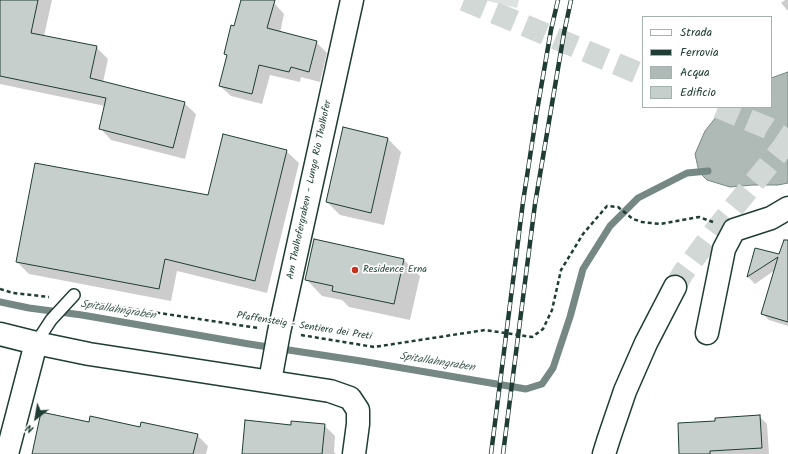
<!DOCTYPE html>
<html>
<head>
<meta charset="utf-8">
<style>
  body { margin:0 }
  #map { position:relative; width:788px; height:454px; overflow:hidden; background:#fff; font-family:Kalam,sans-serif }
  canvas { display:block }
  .legend { position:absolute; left:642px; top:16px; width:130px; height:92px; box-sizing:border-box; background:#fff; border:1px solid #a5b1ae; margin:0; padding:5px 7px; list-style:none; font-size:12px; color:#1f3d34 }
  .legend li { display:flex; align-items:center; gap:8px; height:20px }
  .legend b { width:20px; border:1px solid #a5b1ae }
  .north { position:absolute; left:16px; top:398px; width:40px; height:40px; -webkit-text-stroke:3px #fff; paint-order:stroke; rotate:211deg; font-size:11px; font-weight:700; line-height:16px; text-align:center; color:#1f3d34 }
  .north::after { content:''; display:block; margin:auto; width:14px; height:18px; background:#1f3d34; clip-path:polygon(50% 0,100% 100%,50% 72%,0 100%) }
</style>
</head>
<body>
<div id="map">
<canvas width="788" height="454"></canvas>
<ul class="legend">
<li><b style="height:5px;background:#fff"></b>Strada</li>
<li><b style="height:5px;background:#1f3d34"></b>Ferrovia</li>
<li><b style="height:11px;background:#afbab7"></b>Acqua</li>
<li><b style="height:11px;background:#c7cfcc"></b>Edificio</li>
</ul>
<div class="north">N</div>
</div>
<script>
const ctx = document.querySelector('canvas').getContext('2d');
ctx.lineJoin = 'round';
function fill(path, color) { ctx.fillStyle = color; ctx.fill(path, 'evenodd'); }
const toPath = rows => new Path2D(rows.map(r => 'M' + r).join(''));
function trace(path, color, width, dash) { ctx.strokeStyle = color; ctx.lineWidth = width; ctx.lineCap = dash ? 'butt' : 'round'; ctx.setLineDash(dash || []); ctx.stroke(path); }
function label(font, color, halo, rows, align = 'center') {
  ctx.font = font + ' Kalam,sans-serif'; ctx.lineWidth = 3.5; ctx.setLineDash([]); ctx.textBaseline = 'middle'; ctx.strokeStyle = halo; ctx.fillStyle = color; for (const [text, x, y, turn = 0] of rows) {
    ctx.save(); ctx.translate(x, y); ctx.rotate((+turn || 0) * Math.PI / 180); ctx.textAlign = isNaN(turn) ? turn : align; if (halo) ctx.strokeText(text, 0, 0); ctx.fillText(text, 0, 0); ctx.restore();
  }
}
fill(toPath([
  [484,0,519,0,517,8]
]), '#dee3e2');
const water = toPath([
  [788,72,788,183,778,185,753,185,730,187,707,180,699,172,695,154,705,131,724,107,771,107,771,78,788,72]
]);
fill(water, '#afbab7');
trace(water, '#758883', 1);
fill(toPath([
  [0,0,52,0,44,36,96,47,108,59,103,82,184,103,196,114,185,159,111,140,100,128,105,106,0,84],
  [242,0,262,0,274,3,284,14,280,33,316,42,327,53,320,82,301,77,300,82,270,75,262,104,231,96,220,86,227,56,225,54,235,27],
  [785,0,788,0,788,11,781,3],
  [388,139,401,152,384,225,340,215,327,202],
  [286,151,299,163,267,293,177,271,171,301,29,274,17,262,208,197],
  [756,249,788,258,788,326,769,320,762,313,775,270,755,284,748,277],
  [404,260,420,276,410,320,349,307,342,300,322,296,306,279],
  [759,416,767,424,769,454,680,454,716,422],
  [89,423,197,435,208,446,206,454,33,454],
  [324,425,335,436,334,452,336,454,243,454,292,426]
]), '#0003');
trace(toPath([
  [0,302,29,308,82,315,249,344,361,361,526,389,542,384,553,368,570,317,583,269,610,226,638,198,687,173,708,171]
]), '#758883', 7);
const building = toPath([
  [0,0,38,0,31,33,97,46,90,78,185,102,173,148,99,129,106,98,0,76,0,0],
  [241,0,275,0,267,28,317,41,309,72,291,67,289,72,259,65,252,94,219,86,227,55,224,54,231,25,234,26,241,0],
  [343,127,388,138,371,213,326,202,343,127],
  [223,134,287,150,255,281,165,259,159,289,16,262,35,163,208,195,223,134],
  [314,239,404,259,394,304,332,291,333,286,305,280,314,239],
  [784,240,788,240,788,322,761,314,778,257,747,277,755,248,779,254,784,240],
  [41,412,89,422,90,416,140,427,141,422,198,434,193,454,32,454,41,412],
  [760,415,762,448,710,451,710,454,679,454,678,423,715,421,715,418,760,415],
  [245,420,291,425,291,421,325,424,322,454,242,454,245,420]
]);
fill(building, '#c7cfcc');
trace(building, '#1f3d34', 1);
trace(toPath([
  [464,0,643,75],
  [718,107,768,128,788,141],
  [675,287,683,273,717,228,788,141]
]), '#d2d8d6', 22, [22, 11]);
const lane = toPath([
  [36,343,51,320,74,295]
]);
const street = toPath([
  [707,333,724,249,734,230,771,218,788,208],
  [0,334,36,343,89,354,330,391,350,398,358,410,358,424,354,454],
  [270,381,279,332,352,0],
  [7,454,36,343]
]);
const primary = toPath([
  [604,454,609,438,625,391,646,343,675,287]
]);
trace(lane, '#1f3d34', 14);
trace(street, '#1f3d34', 25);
trace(primary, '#1f3d34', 25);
trace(toPath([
  [0,289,13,293,49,297],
  [87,302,258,328],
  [301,335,374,347,485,330,532,337,543,329,552,310,561,270,583,234,607,206,618,207,633,219,642,222,660,224,699,217,713,222]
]), '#1f3d34', 2.5, [4, 3]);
trace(lane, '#fff', 11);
trace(street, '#fff', 22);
trace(primary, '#fff', 22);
const rail = toPath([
  [491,454,523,202,537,111,551,30,558,0],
  [503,454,535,204,564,33,571,0]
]);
trace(rail, '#1f3d34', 4.5);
trace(rail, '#fff', 3, [9]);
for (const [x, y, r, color] of [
  [355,270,4,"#c8321e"]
]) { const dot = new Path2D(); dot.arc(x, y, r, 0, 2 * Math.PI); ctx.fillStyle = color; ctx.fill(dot); trace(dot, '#fff', 1.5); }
label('10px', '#1f3d34', '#fff', [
  ["Am Thalhofergraben - Lungo Rio Thalhofer",310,190,-78],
  ["Pfaffensteig - Sentiero dei Preti",304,327,9]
]);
label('10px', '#1f3d34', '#fff', [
  ["Residence Erna",363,270]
], 'left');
label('italic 11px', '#4a625b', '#fff', [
  ["Spitallahngraben",118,311,9],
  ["Spitallahngraben",437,363,9]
]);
</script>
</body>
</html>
